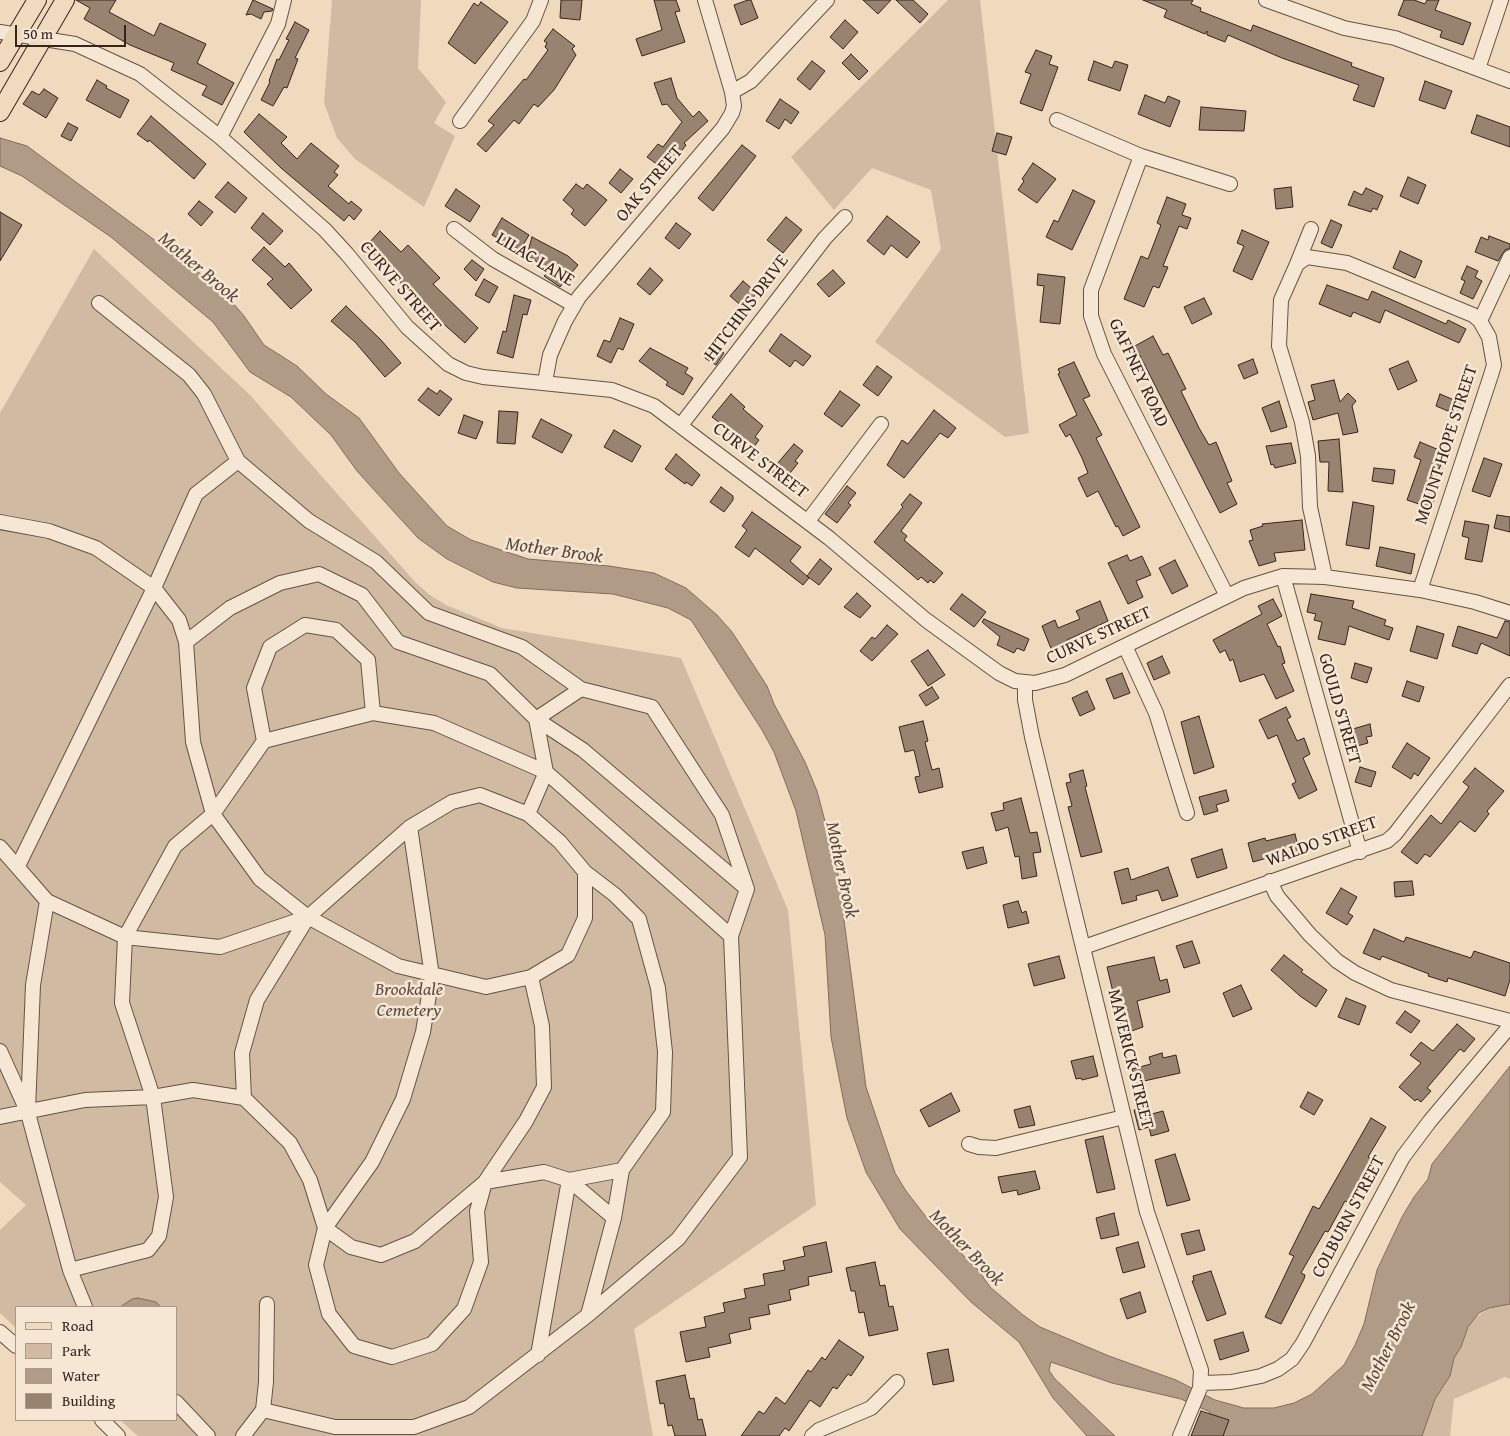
<!DOCTYPE html>
<html>
<head>
<meta charset="utf-8">
<style>
  body { margin:0 }
  #map { position:relative; width:1510px; height:1436px; overflow:hidden; background:#efdabd; font-family:"Gentium Book Plus",serif }
  canvas { display:block }
  .legend { position:absolute; left:15px; top:1306px; width:162px; height:115px; box-sizing:border-box; background:#f5e7d4; border:1px solid #a9998a; margin:0; padding:6px 9px; list-style:none; font-size:15px; color:#37241c }
  .legend li { display:flex; align-items:center; gap:10px; height:25px }
  .legend b { width:25px; border:1px solid #a9998a }
  .scale { position:absolute; left:15px; top:25px; width:111px; height:22px; box-sizing:border-box; border:2px solid #37241c; border-top:0; padding-left:6px; font-size:15px; line-height:18px; white-space:nowrap; color:#37241c; -webkit-text-stroke:4px #f5e7d4; paint-order:stroke }
</style>
</head>
<body>
<div id="map">
<canvas width="1510" height="1436"></canvas>
<ul class="legend">
<li><b style="height:6px;background:#efdabd"></b>Road</li>
<li><b style="height:14px;background:#d0bba2"></b>Park</li>
<li><b style="height:14px;background:#b09c86"></b>Water</li>
<li><b style="height:14px;background:#978370"></b>Building</li>
</ul>
<div class="scale">50 m</div>
</div>
<script>
const ctx = document.querySelector('canvas').getContext('2d');
ctx.lineJoin = 'round';
function fill(path, color) { ctx.fillStyle = color; ctx.fill(path, 'evenodd'); }
const toPath = rows => new Path2D(rows.map(r => 'M' + r).join(''));
function trace(path, color, width, dash) { ctx.strokeStyle = color; ctx.lineWidth = width; ctx.lineCap = dash ? 'butt' : 'round'; ctx.setLineDash(dash || []); ctx.stroke(path); }
function label(font, color, halo, rows, align = 'center') {
  ctx.font = font + ' "Gentium Book Plus",serif'; ctx.lineWidth = 5; ctx.setLineDash([]); ctx.textBaseline = 'middle'; ctx.strokeStyle = halo; ctx.fillStyle = color; for (const [text, x, y, turn = 0] of rows) {
    ctx.save(); ctx.translate(x, y); ctx.rotate((+turn || 0) * Math.PI / 180); ctx.textAlign = isNaN(turn) ? turn : align; if (halo) ctx.strokeText(text, 0, 0); ctx.fillText(text, 0, 0); ctx.restore();
  }
}
fill(toPath([
  [332,0,421,0,418,68,446,102,434,123,455,136,424,207,355,159,337,138,324,103],
  [948,0,980,0,1029,433,1005,437,875,342,941,249,931,190,872,168,834,210,791,157],
  [94,249,250,395,416,583,430,595,446,605,502,628,681,658,788,910,816,1205,634,1329,653,1436,138,1436,120,1420,176,1420,176,1307,16,1307,16,1328,0,1313,0,1230,26,1205,0,1182,0,413],
  [1510,1298,1510,1379,1505,1377,1454,1399,1450,1436,1420,1436,1435,1399,1446,1382,1460,1337,1473,1320,1489,1308]
]), '#d0bba2');
const water = toPath([
  [0,138,27,146,221,289,244,316,264,345,297,366,326,394,359,418,399,473,447,526,471,540,528,559,609,566,654,573,686,588,717,615,732,632,767,686,774,704,805,762,817,791,837,867,866,1087,895,1173,906,1191,930,1222,979,1271,990,1287,1023,1315,1040,1327,1109,1356,1176,1380,1215,1400,1244,1408,1274,1408,1294,1403,1312,1394,1344,1365,1355,1345,1364,1324,1377,1270,1402,1217,1414,1197,1428,1179,1432,1164,1510,1066,1510,1304,1489,1308,1479,1313,1468,1327,1461,1347,1454,1358,1450,1376,1435,1399,1422,1436,1201,1436,1210,1412,1181,1399,1112,1383,1051,1362,1049,1370,1054,1378,1115,1436,1087,1436,1053,1398,1019,1342,971,1302,900,1229,866,1172,847,1118,831,1037,825,935,796,811,774,752,762,730,691,620,668,608,613,594,517,588,493,582,447,559,418,538,396,514,357,471,331,435,291,397,250,372,213,322,111,237,22,176,0,166,0,138],
  [138,1298,156,1302,161,1307,120,1307,132,1299,138,1298]
]);
fill(water, '#b09c86');
trace(water, '#806c5c', 1);
const building = toPath([
  [76,0,116,0,109,12,154,36,160,23,206,44,197,63,234,83,222,105,202,95,207,86,171,70,174,63,130,45,84,19,90,8,76,0],
  [253,0,273,9,272,11,264,12,261,19,251,14,246,15,253,0],
  [561,0,582,0,580,20,560,18,561,0],
  [654,0,676,0,680,11,675,12,685,42,642,56,636,39,662,30,654,0],
  [748,0,751,0,758,18,741,25,734,5,748,0],
  [863,0,891,0,878,14,863,0],
  [896,0,913,0,928,14,920,23,896,0],
  [1143,0,1193,0,1191,4,1201,8,1200,11,1251,31,1253,25,1352,63,1351,66,1384,78,1374,107,1353,100,1359,85,1282,58,1228,35,1225,42,1207,35,1207,31,1205,34,1164,17,1167,10,1143,0],
  [1404,0,1414,0,1425,4,1427,0,1439,0,1435,10,1471,23,1463,45,1440,37,1442,31,1398,15,1404,0],
  [481,2,508,22,475,64,448,43,474,3,478,6,481,2],
  [845,20,858,32,843,49,830,37,845,20],
  [295,22,309,30,295,58,298,59,287,88,284,87,273,106,261,100,270,82,269,81,277,59,279,60,289,40,286,39,295,22],
  [553,29,575,46,572,49,576,55,554,90,538,107,534,104,519,124,514,120,486,152,477,144,494,125,488,121,524,79,526,80,548,50,545,47,547,43,544,41,553,29],
  [1036,50,1052,56,1049,64,1058,67,1042,111,1020,103,1031,74,1025,72,1036,50],
  [851,54,868,71,859,80,842,63,851,54],
  [812,61,825,71,810,90,797,79,812,61],
  [1094,61,1112,68,1115,61,1128,65,1120,91,1088,80,1094,61],
  [671,78,677,98,693,117,699,111,708,121,684,143,686,145,674,161,670,157,662,168,647,157,658,144,663,147,682,122,667,104,662,105,654,83,671,78],
  [97,80,107,86,106,88,129,100,120,118,86,100,97,80],
  [1425,81,1452,91,1445,109,1419,100,1425,81],
  [44,89,58,98,46,118,23,104,32,91,39,95,44,89],
  [1145,95,1165,103,1168,96,1180,101,1170,127,1138,114,1145,95],
  [780,99,799,112,791,124,785,119,779,129,766,121,780,99],
  [1201,107,1246,111,1244,131,1199,130,1201,107],
  [259,114,287,137,281,143,297,159,311,143,339,166,334,172,338,175,328,186,349,204,351,201,362,210,354,220,349,215,344,221,281,168,244,132,259,114],
  [1477,115,1510,127,1510,147,1471,133,1477,115],
  [151,116,206,164,194,179,149,140,148,142,137,134,151,116],
  [68,123,78,128,71,141,61,136,68,123],
  [997,133,1012,137,1006,155,992,151,997,133],
  [742,145,756,156,713,211,698,198,742,145],
  [1033,163,1056,179,1037,203,1018,190,1024,181,1022,179,1033,163],
  [620,169,633,179,621,193,609,183,620,169],
  [1408,177,1426,185,1418,204,1400,196,1408,177],
  [228,182,247,198,235,213,215,197,228,182],
  [576,184,583,189,587,184,607,200,585,226,571,214,574,210,563,200,576,184],
  [1291,187,1293,207,1276,209,1274,189,1291,187],
  [1366,188,1383,196,1377,210,1373,208,1371,212,1348,205,1354,191,1362,195,1366,188],
  [456,189,480,206,470,222,445,206,456,189],
  [1073,190,1095,201,1072,250,1046,237,1054,220,1058,222,1073,190],
  [1167,197,1186,204,1182,215,1191,218,1187,229,1179,226,1163,266,1168,267,1159,288,1153,286,1144,307,1124,299,1141,256,1148,259,1161,225,1157,223,1167,197],
  [199,201,213,212,201,226,188,214,199,201],
  [0,212,22,225,0,261,0,212],
  [263,213,283,231,270,245,251,228,263,213],
  [887,216,920,242,907,258,891,245,884,255,867,241,887,216],
  [786,217,802,230,783,253,767,240,786,217],
  [502,218,529,235,520,250,492,235,502,218],
  [1331,220,1342,225,1332,248,1321,243,1331,220],
  [676,223,691,234,679,249,665,238,676,223],
  [1242,230,1269,242,1252,280,1233,271,1244,246,1237,243,1242,230],
  [380,231,401,252,408,245,440,278,433,284,478,328,465,343,418,301,366,246,380,231],
  [1489,236,1510,244,1510,248,1505,250,1498,261,1475,252,1481,237,1488,240,1489,236],
  [532,237,568,256,578,265,560,287,544,276,547,273,544,270,546,268,527,255,532,237],
  [264,247,285,267,289,263,312,290,291,309,267,284,273,279,252,260,264,247],
  [1400,251,1422,261,1415,278,1393,268,1400,251],
  [472,260,484,269,476,281,464,269,472,260],
  [1467,266,1478,271,1475,277,1482,281,1473,299,1460,293,1465,281,1461,279,1467,266],
  [650,268,663,280,650,295,637,284,650,268],
  [833,270,845,283,829,297,817,284,833,270],
  [1038,274,1065,277,1060,324,1040,322,1044,286,1037,285,1038,274],
  [484,279,498,287,489,303,475,295,484,279],
  [743,281,757,293,744,308,730,296,743,281],
  [1327,285,1368,300,1372,291,1446,324,1448,320,1466,329,1459,343,1385,310,1380,323,1353,312,1351,317,1319,304,1327,285],
  [514,295,531,300,527,315,523,314,513,358,497,353,503,331,506,332,514,295],
  [1204,298,1212,314,1192,324,1184,307,1204,298],
  [346,306,381,340,401,363,385,377,355,342,331,321,346,306],
  [620,318,634,324,623,350,618,348,611,363,597,356,604,340,610,342,620,318],
  [781,334,811,356,803,366,795,360,790,367,769,351,781,334],
  [1153,336,1163,355,1168,353,1186,389,1181,391,1199,428,1209,445,1216,442,1232,481,1227,483,1237,504,1220,513,1135,346,1153,336],
  [712,346,724,353,716,365,705,358,712,346],
  [650,348,688,368,685,373,693,378,683,395,666,385,668,382,639,361,650,348],
  [1253,359,1258,373,1244,379,1238,365,1253,359],
  [1408,361,1417,381,1398,390,1389,369,1408,361],
  [1074,362,1090,396,1083,399,1102,435,1096,438,1140,527,1123,536,1118,526,1116,527,1098,491,1087,497,1078,478,1088,473,1082,458,1070,434,1066,437,1059,425,1077,415,1058,374,1060,373,1058,369,1074,362],
  [877,366,892,377,878,396,863,385,877,366],
  [1334,380,1340,402,1348,393,1356,401,1352,406,1358,432,1343,435,1338,413,1313,420,1308,402,1315,400,1311,385,1334,380],
  [428,388,437,394,440,390,452,399,439,416,418,400,428,388],
  [840,391,860,405,842,427,824,414,840,391],
  [731,394,745,407,743,409,763,426,755,437,759,440,747,456,735,446,739,441,719,425,720,423,712,417,731,394],
  [1440,394,1454,400,1457,395,1467,399,1460,416,1436,406,1440,394],
  [1279,401,1287,427,1271,432,1262,408,1279,401],
  [934,410,956,428,948,438,940,433,904,478,887,465,902,440,908,444,934,410],
  [499,411,518,412,515,444,497,443,499,411],
  [464,415,483,422,476,439,458,433,464,415],
  [541,419,572,435,562,453,532,437,541,419],
  [614,430,641,446,632,462,604,447,614,430],
  [1339,439,1343,492,1328,491,1329,462,1320,462,1318,441,1339,439],
  [1420,442,1446,453,1432,485,1439,487,1431,508,1407,500,1421,460,1414,457,1420,442],
  [1291,443,1296,463,1275,468,1273,464,1271,465,1266,446,1291,443],
  [794,444,803,451,795,461,798,463,783,482,771,471,794,444],
  [676,454,700,475,692,486,686,482,685,484,665,469,676,454],
  [1484,458,1502,464,1490,497,1472,491,1484,458],
  [1374,468,1395,470,1393,484,1372,481,1374,468],
  [847,486,856,493,848,503,851,505,837,523,825,514,847,486],
  [721,487,733,496,733,500,724,512,710,502,721,487],
  [910,494,922,503,901,531,907,536,904,540,943,573,934,583,930,580,928,583,921,577,918,580,874,542,903,507,901,505,910,494],
  [1353,502,1374,506,1369,549,1346,545,1353,502],
  [752,512,801,547,790,561,809,578,803,585,755,548,749,557,735,547,747,530,742,526,752,512],
  [1497,515,1510,517,1510,532,1494,528,1497,515],
  [1302,520,1305,550,1274,553,1276,561,1259,566,1249,541,1253,540,1250,530,1263,526,1262,524,1302,520],
  [1465,521,1489,525,1482,562,1465,559,1469,538,1462,536,1465,521],
  [1380,547,1415,554,1411,574,1376,566,1380,547],
  [1127,555,1130,561,1142,556,1151,575,1136,581,1143,597,1128,604,1108,563,1127,555],
  [820,559,832,569,819,585,807,576,820,559],
  [1175,560,1188,586,1172,594,1159,568,1175,560],
  [857,593,871,606,860,618,844,607,857,593],
  [962,594,986,612,974,627,950,609,962,594],
  [1311,594,1354,601,1352,608,1386,620,1384,625,1393,628,1389,640,1349,626,1345,645,1318,639,1322,622,1314,620,1316,614,1307,612,1311,594],
  [1273,599,1282,616,1267,624,1278,647,1280,646,1285,663,1282,664,1294,691,1276,699,1264,674,1240,682,1233,659,1230,661,1225,650,1220,653,1213,640,1262,614,1258,606,1273,599],
  [1100,601,1108,621,1067,640,1068,644,1052,651,1042,626,1055,620,1058,628,1080,619,1076,611,1100,601],
  [984,619,1029,639,1024,651,1017,648,1014,653,997,645,1000,637,982,622,984,619],
  [1505,621,1510,622,1510,656,1481,643,1477,654,1452,646,1458,626,1497,638,1505,621],
  [887,625,898,634,872,661,860,651,872,637,875,639,887,625],
  [1417,626,1444,634,1437,659,1410,651,1417,626],
  [928,650,945,675,928,686,911,661,928,650],
  [1162,656,1170,673,1154,680,1147,663,1162,656],
  [1355,663,1372,668,1367,683,1351,678,1355,663],
  [1122,673,1130,693,1114,699,1106,679,1122,673],
  [1407,681,1424,687,1419,702,1402,696,1407,681],
  [932,687,939,698,926,706,919,695,932,687],
  [1087,691,1095,709,1080,716,1072,698,1087,691],
  [1286,707,1291,717,1287,719,1297,741,1304,738,1310,754,1303,758,1317,790,1299,799,1292,784,1296,782,1277,735,1268,739,1259,720,1286,707],
  [1199,716,1214,767,1194,774,1181,722,1199,716],
  [923,721,928,741,925,742,932,770,939,768,943,787,919,793,915,777,920,776,914,750,905,752,899,727,923,721],
  [1370,724,1372,736,1366,737,1368,743,1350,748,1346,731,1370,724],
  [1407,743,1430,758,1418,776,1414,773,1411,779,1392,767,1407,743],
  [1360,767,1376,772,1371,787,1355,782,1360,767],
  [1475,768,1504,791,1487,811,1489,814,1475,832,1460,821,1430,857,1425,854,1417,864,1401,852,1431,815,1441,824,1469,787,1463,782,1475,768],
  [1083,770,1087,786,1085,787,1102,852,1081,857,1068,807,1072,806,1066,783,1071,782,1069,774,1083,770],
  [1226,790,1229,801,1216,805,1218,811,1204,815,1199,797,1226,790],
  [1021,798,1030,833,1037,832,1041,852,1033,853,1037,876,1022,879,1019,856,1015,857,1008,827,996,831,991,813,1004,810,1003,803,1021,798],
  [1295,834,1300,854,1282,859,1281,854,1253,862,1248,843,1265,838,1266,841,1295,834],
  [983,847,987,863,967,869,962,852,983,847],
  [1222,849,1227,868,1197,878,1191,859,1222,849],
  [1168,867,1178,896,1162,901,1158,890,1136,896,1137,900,1122,904,1114,872,1128,868,1131,880,1168,867],
  [1412,881,1414,895,1395,897,1394,882,1412,881],
  [1341,888,1357,897,1348,913,1353,916,1347,925,1326,913,1341,888],
  [1018,901,1022,913,1026,911,1029,923,1008,928,1003,905,1018,901],
  [1374,929,1404,942,1406,937,1471,958,1474,951,1510,963,1510,980,1505,996,1448,978,1447,982,1428,976,1429,974,1382,956,1380,960,1363,953,1374,929],
  [1192,941,1200,963,1184,968,1176,946,1192,941],
  [1284,955,1303,970,1301,972,1327,990,1316,1007,1300,996,1271,970,1284,955],
  [1059,956,1065,978,1034,986,1028,964,1059,956],
  [1154,957,1160,981,1167,979,1170,992,1137,1001,1143,1027,1123,1034,1107,967,1154,957],
  [1241,985,1252,1009,1233,1017,1223,993,1241,985],
  [1346,998,1366,1006,1359,1025,1338,1017,1346,998],
  [1405,1011,1420,1021,1411,1033,1396,1023,1405,1011],
  [1457,1024,1475,1039,1464,1052,1460,1049,1427,1088,1431,1091,1421,1102,1417,1099,1415,1101,1399,1087,1421,1063,1410,1055,1421,1042,1433,1051,1457,1024],
  [1162,1053,1163,1058,1176,1055,1180,1073,1135,1083,1132,1069,1151,1064,1149,1057,1162,1053],
  [1093,1056,1098,1076,1082,1080,1081,1078,1076,1079,1071,1061,1093,1056],
  [1308,1092,1323,1100,1314,1115,1300,1107,1308,1092],
  [951,1093,960,1111,929,1127,920,1110,951,1093],
  [1030,1106,1035,1125,1019,1128,1014,1110,1030,1106],
  [1145,1108,1148,1115,1163,1111,1169,1131,1151,1136,1149,1127,1139,1130,1134,1110,1145,1108],
  [1371,1118,1386,1127,1368,1157,1374,1161,1365,1176,1363,1175,1348,1202,1345,1201,1328,1232,1325,1231,1301,1273,1305,1275,1304,1279,1281,1324,1265,1317,1294,1256,1289,1254,1313,1206,1319,1209,1371,1118],
  [1103,1136,1115,1189,1097,1193,1085,1140,1103,1136],
  [1175,1154,1190,1200,1167,1206,1155,1160,1175,1154],
  [1035,1171,1040,1189,1018,1195,1017,1190,1002,1193,998,1177,1035,1171],
  [1114,1213,1119,1235,1101,1239,1096,1218,1114,1213],
  [1199,1230,1205,1250,1187,1255,1181,1234,1199,1230],
  [826,1242,832,1272,808,1277,809,1285,789,1290,791,1300,768,1305,770,1314,749,1318,751,1329,729,1334,731,1343,708,1348,710,1357,686,1362,680,1332,706,1327,704,1317,725,1312,723,1303,746,1298,744,1289,765,1285,763,1274,785,1270,783,1261,805,1256,803,1247,826,1242],
  [1138,1242,1145,1267,1123,1273,1116,1248,1138,1242],
  [875,1262,880,1286,885,1285,889,1307,893,1306,898,1330,869,1336,864,1312,859,1313,855,1291,851,1291,846,1268,875,1262],
  [1211,1271,1226,1314,1207,1321,1192,1281,1194,1281,1193,1276,1211,1271],
  [1140,1292,1146,1312,1127,1319,1120,1299,1140,1292],
  [1243,1332,1249,1351,1220,1360,1214,1340,1243,1332],
  [839,1340,864,1357,851,1376,848,1374,837,1389,833,1387,820,1407,810,1400,789,1431,785,1428,779,1436,741,1436,759,1411,764,1414,776,1397,785,1404,808,1370,811,1372,822,1357,825,1360,839,1340],
  [948,1349,954,1381,933,1385,927,1353,948,1349],
  [685,1375,690,1399,694,1398,698,1420,702,1419,706,1436,675,1436,672,1425,668,1426,664,1403,660,1404,656,1381,685,1375],
  [1201,1411,1229,1420,1223,1436,1191,1436,1201,1411]
]);
fill(building, '#978370');
trace(building, '#37241c', 1);
const minor = toPath([
  [1266,0,1344,28,1395,38,1510,81],
  [0,32,75,44,140,74,220,137,325,230,347,254,407,327,448,364,466,373,483,377,612,390,654,406,829,538,926,620,999,673,1015,681,1035,683,1065,675,1244,588,1283,576,1325,577,1420,590,1475,602,1510,613],
  [1478,69,1501,0],
  [732,92,751,81,827,0],
  [1057,120,1141,156,1230,184],
  [460,121,533,21,541,0],
  [220,137,278,24,284,0],
  [1141,156,1091,290,1091,316,1104,354,1227,596],
  [454,229,493,259,574,305],
  [1297,264,1311,229],
  [1480,321,1510,257],
  [545,382,550,355,565,321,579,297,723,128,732,113,734,106,732,92,705,0],
  [681,425,825,238,845,217],
  [238,461,309,521,376,562,429,613,522,647,581,689],
  [808,521,881,424],
  [0,522,49,531,96,548,154,588,179,620,186,642],
  [1283,576,1360,852],
  [1325,577,1310,507,1308,456,1302,422,1279,346,1281,300,1297,264,1307,257,1347,263,1473,315,1480,321,1489,337,1494,365,1491,375,1420,590],
  [1125,646,1156,713,1187,813],
  [1025,683,1025,700,1032,737,1147,1212,1201,1370,1200,1388,1180,1436],
  [264,741,254,688,270,647,305,625,336,630,368,660,373,713],
  [410,827,432,976,423,1032,403,1099,372,1162,325,1228,316,1265,329,1314,354,1346,392,1357,432,1344,464,1309,481,1262,477,1211,485,1182,544,1172,569,1180,538,1355],
  [0,847,47,901,125,937,220,947,308,917],
  [18,866,154,588,196,494,238,461,204,394,189,375,99,303],
  [585,872,585,918,568,955,531,977,486,987,398,966,308,917,260,879,213,814,193,742,186,642,230,608,280,583,319,574,362,595,398,642,490,674,536,719,546,772,731,936],
  [1270,881,1277,896,1310,935,1337,961,1355,973,1391,990,1510,1021],
  [1084,947,1387,841,1395,834,1510,685],
  [0,1051,28,1113,70,1270,148,1250,159,1236,166,1197,153,1097,122,1003,125,937,175,846,213,814,264,741,373,713,434,723,546,772,528,814],
  [28,1110,33,985,47,901],
  [0,1117,85,1100,153,1097,193,1090,244,1098,290,1143,310,1180,325,1228,351,1247,381,1255,415,1241,485,1182,526,1121,544,1087,542,1026,531,977],
  [969,1144,979,1147,996,1148,1124,1117],
  [614,1218,569,1180,622,1170],
  [70,1270,85,1307],
  [588,1315,678,1239,740,1157,731,936,747,889,722,815,652,707,581,689,536,719,583,750,747,889],
  [0,1332,16,1346],
  [1202,1383,1231,1382,1261,1376,1278,1369,1292,1359,1303,1343,1403,1157,1430,1121,1510,1026],
  [176,1402,208,1436],
  [263,1410,266,1382,267,1304],
  [102,1420,118,1436],
  [243,1436,263,1410,335,1427,414,1427,469,1407,588,1315,614,1218,622,1170,663,1112,665,1052,658,988,639,919,615,895,585,872,560,842,528,814,480,795,452,802,410,827,308,917,257,1000,242,1053,244,1098],
  [812,1436,819,1430,871,1408,897,1382]
]);
const major = toPath([
  [0,62,37,0],
  [0,112,65,0]
]);
trace(minor, '#655244', 16);
trace(major, '#37241c', 20);
trace(minor, '#f5e7d4', 14);
trace(major, '#efdabd', 18);
label('18px', '#37241c', '#f5e7d4', [
  ["OAK STREET",650,184,-50],
  ["LILAC LANE",535,260,31],
  ["CURVE STREET",400,287,49],
  ["HITCHINS DRIVE",747,308,-53],
  ["GAFFNEY ROAD",1138,373,65],
  ["MOUNT HOPE STREET",1447,445,-72],
  ["CURVE STREET",760,461,37],
  ["CURVE STREET",1099,636,-25],
  ["GOULD STREET",1339,709,74],
  ["WALDO STREET",1322,842,-20],
  ["MAVERICK STREET",1130,1059,76],
  ["COLBURN STREET",1349,1217,-62]
]);
label('italic 18px', '#5d4a3e', '#f5e7d4', [
  ["Brookdale",409,990],
  ["Cemetery",409,1011]
]);
label('italic 19px', '#5b483c', '#f5e7d4', [
  ["Mother Brook",198,268,40],
  ["Mother Brook",554,551,8],
  ["Mother Brook",841,870,78],
  ["Mother Brook",966,1248,46],
  ["Mother Brook",1389,1347,-63]
]);
</script>
</body>
</html>
